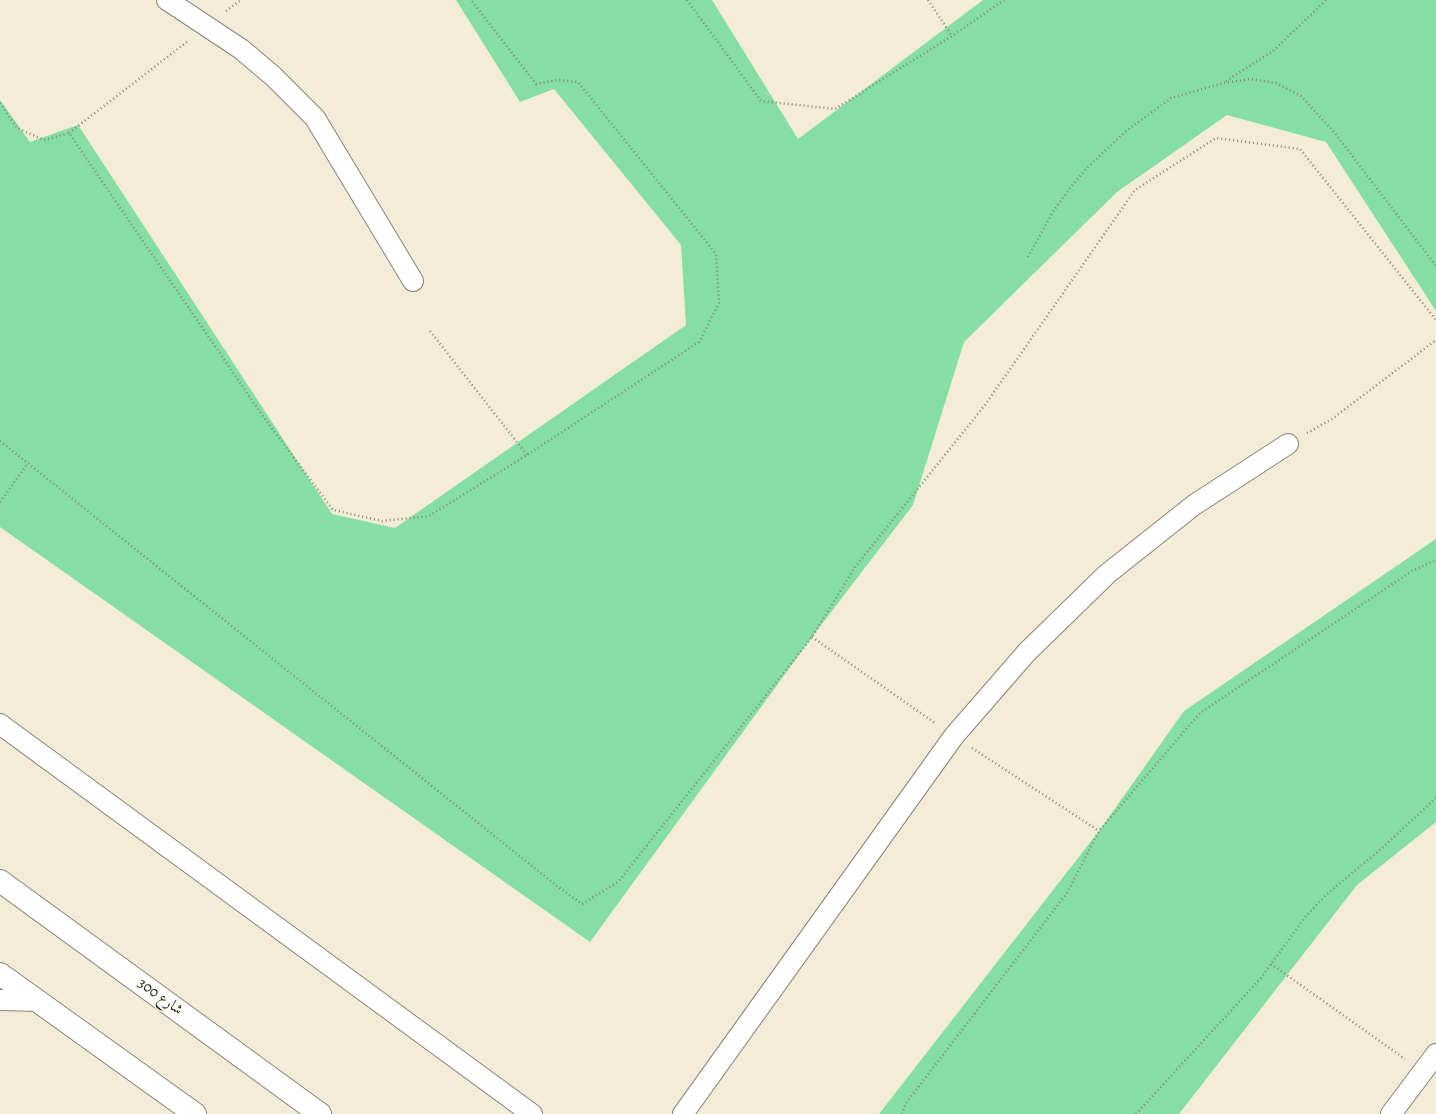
<!DOCTYPE html>
<html>
<head>
<meta charset="utf-8">
<style>
  body { margin:0 }
  canvas { display:block; background:#f3ecd6 }
</style>
</head>
<body>
<canvas width="1436" height="1114"></canvas>
<script>
const ctx = document.querySelector('canvas').getContext('2d');
ctx.lineJoin = 'round';
function fill(path, color) { ctx.fillStyle = color; ctx.fill(path, 'evenodd'); }
const toPath = rows => new Path2D(rows.map(r => 'M' + r).join(''));
function trace(path, color, width, dash) { ctx.strokeStyle = color; ctx.lineWidth = width; ctx.lineCap = dash ? 'butt' : 'round'; ctx.setLineDash(dash || []); ctx.stroke(path); }
function label(font, color, halo, rows, align = 'center') {
  ctx.font = font + ' Alegreya,Amiri,serif'; ctx.lineWidth = 3; ctx.setLineDash([]); ctx.textBaseline = 'middle'; ctx.strokeStyle = halo; ctx.fillStyle = color; for (const [text, x, y, turn = 0] of rows) {
    ctx.save(); ctx.translate(x, y); ctx.rotate((+turn || 0) * Math.PI / 180); ctx.textAlign = isNaN(turn) ? turn : align; if (halo) ctx.strokeText(text, 0, 0); ctx.fillText(text, 0, 0); ctx.restore();
  }
}
fill(toPath([
  [456,0,712,0,798,139,983,0,1436,0,1436,311,1326,142,1227,115,1117,192,964,342,913,505,812,637,590,942,0,527,0,100,30,142,78,125,332,514,395,528,686,325,681,245,554,89,520,102],
  [1436,539,1436,822,1357,885,1179,1114,879,1114,1099,831,1184,711]
]), '#85dfa4');
const street = toPath([
  [167,0,241,49,273,76,315,118,413,281],
  [0,724,532,1114],
  [0,1000,37,1001],
  [683,1114,954,736,1027,652,1107,574,1194,505,1288,444],
  [1391,1114,1436,1054]
]);
const secondary = toPath([
  [0,881,320,1114],
  [0,974,195,1114]
]);
trace(street, '#888479', 22);
trace(secondary, '#888479', 24);
trace(toPath([
  [687,0,761,101,835,109,952,36,1004,0],
  [928,0,952,36],
  [226,11,241,0],
  [1226,81,1273,51,1326,0],
  [0,103,17,128,44,140,69,133,262,415,333,510,382,521,429,516,527,455,699,342,719,303,716,254,578,82,557,80,536,84,471,0],
  [69,133,188,41],
  [1028,257,1054,210,1070,188,1087,168,1125,132,1171,98,1224,83,1250,79,1276,83,1301,96,1334,132,1436,266],
  [430,331,527,455],
  [1307,433,1332,419,1436,340],
  [0,441,557,886,582,904,618,882,812,637,855,567,985,405,1135,190,1216,138,1300,149,1436,320],
  [0,502,28,463],
  [812,637,935,723],
  [972,748,1099,831],
  [1271,964,1405,1059],
  [902,1114,906,1103,1067,893,1099,831,1200,713,1412,571,1436,560],
  [1136,1114,1261,978,1306,916,1327,894,1380,850,1436,798]
]), '#888479', 2.5, [1, 3]);
trace(street, '#fff', 20);
trace(secondary, '#fff', 22);
label('15px', '#1c1c1c', '#fbf7ec', [
  ["شارع 300",160,997,36]
]);
</script>
</body>
</html>
